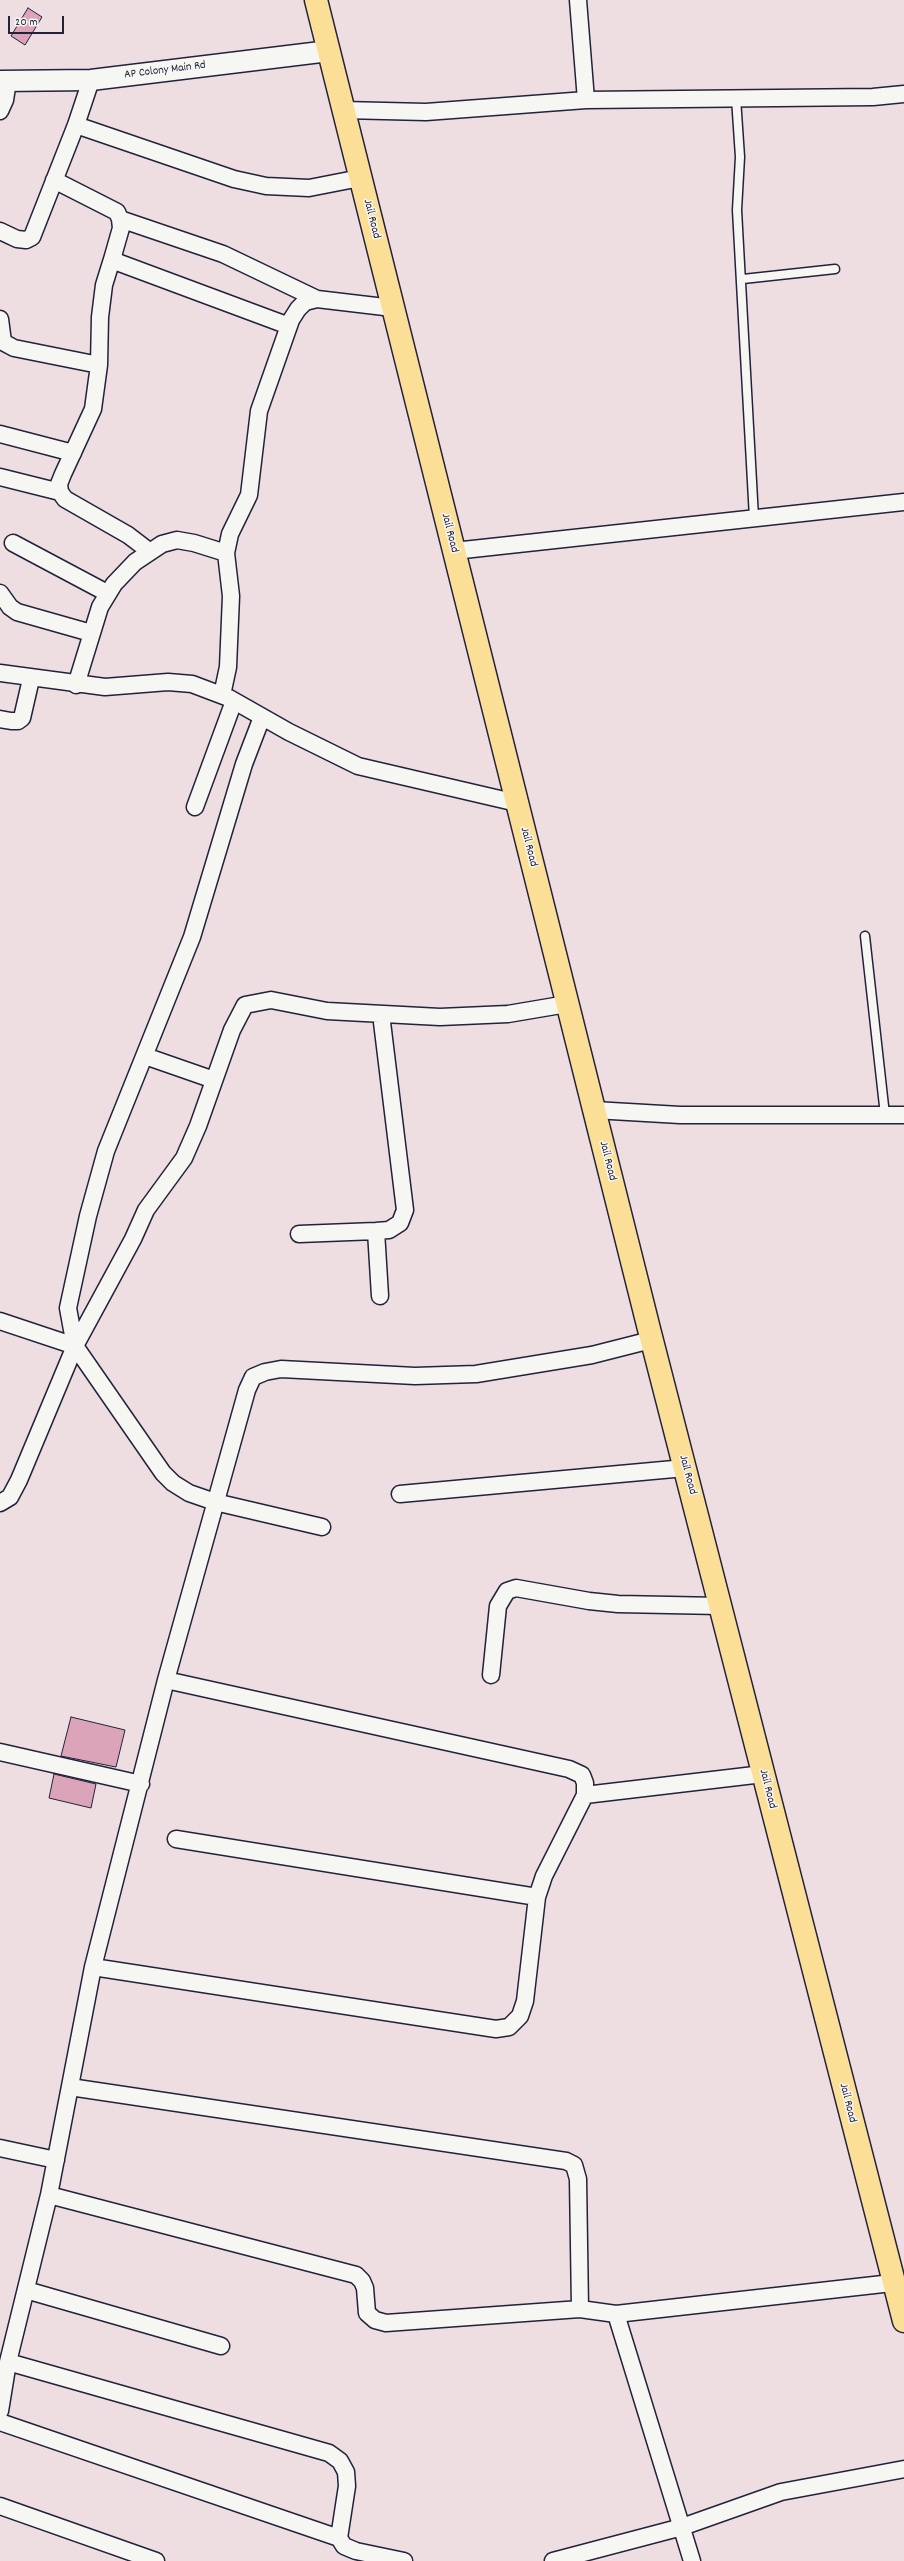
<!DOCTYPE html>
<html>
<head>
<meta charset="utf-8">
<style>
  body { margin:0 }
  #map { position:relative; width:904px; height:2561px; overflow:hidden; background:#eedde1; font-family:Dekko,sans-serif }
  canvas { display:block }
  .scale { position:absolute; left:8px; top:16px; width:56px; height:18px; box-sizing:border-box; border:2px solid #22223b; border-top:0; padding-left:5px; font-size:12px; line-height:14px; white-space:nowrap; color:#22223b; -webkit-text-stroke:3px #f6f6f2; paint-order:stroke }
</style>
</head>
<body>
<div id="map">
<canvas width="904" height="2561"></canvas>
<div class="scale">20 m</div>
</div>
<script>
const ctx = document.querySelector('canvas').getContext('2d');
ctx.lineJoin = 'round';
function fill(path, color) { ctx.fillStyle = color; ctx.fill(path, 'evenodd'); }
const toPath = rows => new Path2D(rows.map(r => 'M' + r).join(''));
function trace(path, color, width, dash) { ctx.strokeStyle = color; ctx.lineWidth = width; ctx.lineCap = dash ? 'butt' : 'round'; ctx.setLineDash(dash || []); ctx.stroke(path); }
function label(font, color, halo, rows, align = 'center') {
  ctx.font = font + ' Dekko,sans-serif'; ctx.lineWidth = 3; ctx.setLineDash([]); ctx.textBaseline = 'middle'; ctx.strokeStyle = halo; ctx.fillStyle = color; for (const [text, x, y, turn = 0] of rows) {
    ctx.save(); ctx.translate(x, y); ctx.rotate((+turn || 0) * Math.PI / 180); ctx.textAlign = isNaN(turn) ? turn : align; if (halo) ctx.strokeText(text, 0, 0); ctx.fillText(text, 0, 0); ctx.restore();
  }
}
const building = toPath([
  [28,8,42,17,25,45,11,36,28,8],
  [71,1717,125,1730,116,1767,61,1756,71,1717],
  [54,1774,96,1784,91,1808,49,1798,54,1774]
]);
fill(building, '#dba4b9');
trace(building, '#22223b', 1);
const service = toPath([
  [736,98,740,157,737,210,754,518],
  [743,279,835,269],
  [865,936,885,1115]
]);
const minor = toPath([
  [578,0,586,100],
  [343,110,426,112,586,100,873,97,904,94],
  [0,111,5,100,8,81],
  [76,125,234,179,266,186,309,188,360,178],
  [54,180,117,212,120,219,121,228,113,256,117,262,289,326],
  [120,219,223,254,317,299],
  [0,231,17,239,26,240,32,237,76,125,91,80],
  [113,256,104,285,100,317,99,365,93,409,63,474,59,484,60,492,65,499,128,535,149,551],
  [0,319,3,342,14,348,99,365],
  [0,434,73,453],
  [0,477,60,492],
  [13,543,107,593],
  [454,551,904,502],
  [0,593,10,607,17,612,91,633],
  [0,673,105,687,168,682,192,684,229,698,289,732,358,766,517,803],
  [76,685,100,607,114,584,135,562,162,544,177,540,194,543,226,553],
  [222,695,228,667,231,596,226,553,230,534,249,495,259,411,291,320,298,309,305,302,317,299,393,308],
  [262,717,244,764,192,937,106,1151,88,1216,68,1308,75,1346,163,1473,173,1483,189,1493,215,1502,322,1527],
  [0,719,11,721,18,721,22,718,31,679],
  [195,807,234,701],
  [145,1056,214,1080],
  [594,1110,680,1115,904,1115],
  [376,1231,380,1296],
  [299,1234,376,1231,389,1230,400,1223,405,1210,381,1014],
  [0,1321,75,1346],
  [651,1340,592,1355,476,1374,415,1376,281,1369,265,1372,253,1377,247,1390,166,1680,93,1967,49,2195,356,2275,362,2281,365,2288,367,2313,375,2320,386,2323,580,2309,616,2314,892,2283],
  [400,1494,685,1468],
  [0,1503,10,1497,19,1480,75,1346,133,1239,146,1210,184,1158,198,1126,232,1030,245,1005,271,1000,327,1011,440,1017,508,1014,567,1004],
  [491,1675,498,1606,507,1591,516,1588,589,1601,618,1604,720,1606],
  [0,1752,141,1784],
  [585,1795,763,1774],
  [176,1839,537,1897],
  [93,1967,496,2029,509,2027,520,2016,525,2001,537,1897,544,1876,585,1795,585,1783,582,1775,569,1769,166,1680],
  [70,2087,566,2161,574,2165,578,2179,580,2309],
  [0,2148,56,2160],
  [26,2290,221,2346],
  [616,2314,692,2561],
  [8,2362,329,2453,340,2461,346,2472,347,2486,339,2538,344,2546,356,2551,404,2561],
  [0,2411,8,2362,49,2195],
  [0,2422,339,2538],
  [0,2506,156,2561],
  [553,2561,682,2527,781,2492,904,2469]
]);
const tertiary = toPath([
  [0,81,91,80,329,51]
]);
const primary = toPath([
  [316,0,650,1333,904,2321]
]);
trace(service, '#22223b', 11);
trace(minor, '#22223b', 19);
trace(tertiary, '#22223b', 23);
trace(primary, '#22223b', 25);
trace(service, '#f6f6f2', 8);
trace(minor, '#f6f6f2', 16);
trace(tertiary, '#f6f6f2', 20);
trace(primary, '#fbdf96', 22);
label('12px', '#22223b', '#f6f6f2', [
  ["AP Colony Main Rd",165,71,-7],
  ["Jail Road",371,219,76],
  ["Jail Road",449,533,76],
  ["Jail Road",528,847,76],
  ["Jail Road",607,1161,76],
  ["Jail Road",687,1475,75],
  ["Jail Road",767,1789,76],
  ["Jail Road",847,2103,76]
]);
</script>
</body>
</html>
